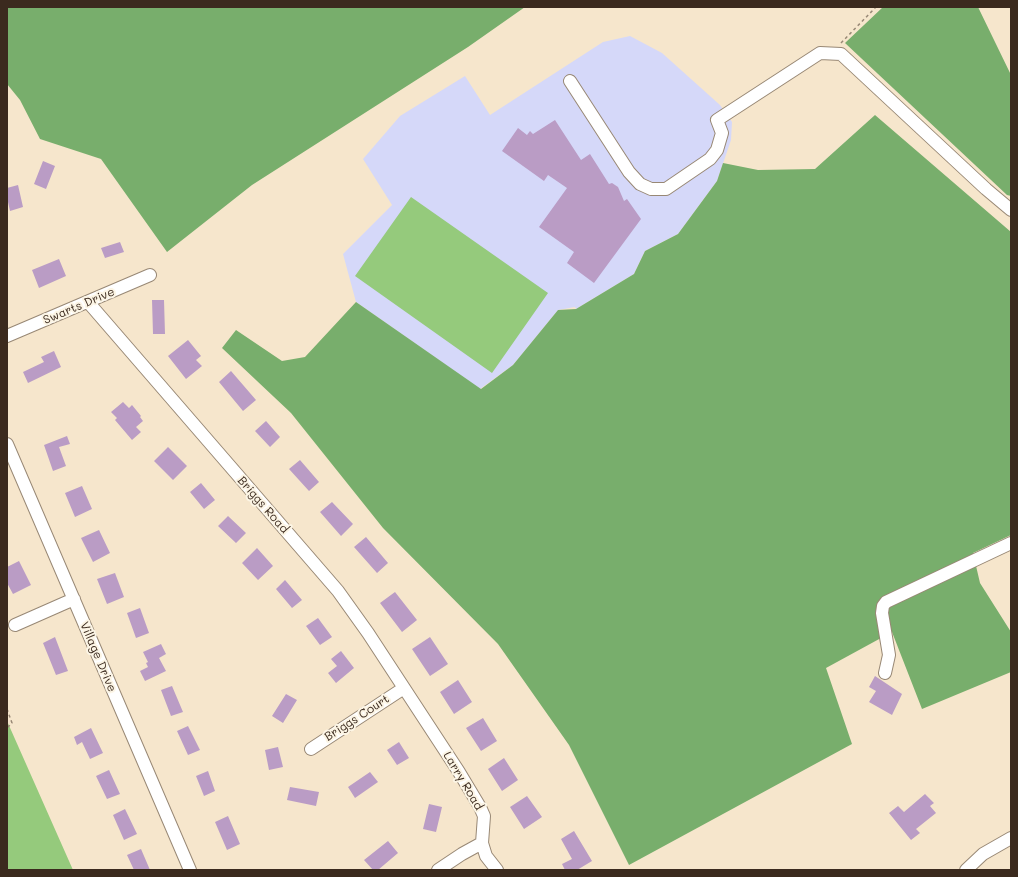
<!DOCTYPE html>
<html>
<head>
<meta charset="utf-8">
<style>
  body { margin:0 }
  #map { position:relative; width:1018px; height:877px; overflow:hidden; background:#f6e6cc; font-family:Mali,sans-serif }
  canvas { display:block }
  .frame { position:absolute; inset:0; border:8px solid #3b2a1e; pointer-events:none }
</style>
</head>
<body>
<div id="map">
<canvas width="1018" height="877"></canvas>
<div class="frame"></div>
</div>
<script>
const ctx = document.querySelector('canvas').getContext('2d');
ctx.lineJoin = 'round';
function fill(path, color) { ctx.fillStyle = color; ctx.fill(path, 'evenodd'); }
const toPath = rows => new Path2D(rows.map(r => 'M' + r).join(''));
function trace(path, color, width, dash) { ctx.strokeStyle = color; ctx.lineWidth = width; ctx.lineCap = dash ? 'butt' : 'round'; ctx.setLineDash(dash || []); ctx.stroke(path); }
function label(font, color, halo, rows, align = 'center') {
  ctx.font = font + ' Mali,sans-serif'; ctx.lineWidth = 4; ctx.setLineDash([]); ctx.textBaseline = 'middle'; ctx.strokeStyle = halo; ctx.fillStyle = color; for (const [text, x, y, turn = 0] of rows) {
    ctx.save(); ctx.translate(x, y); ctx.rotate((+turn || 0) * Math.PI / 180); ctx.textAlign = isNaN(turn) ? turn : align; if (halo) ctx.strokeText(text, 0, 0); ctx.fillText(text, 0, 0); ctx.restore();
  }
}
fill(toPath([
  [630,36,662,53,720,105,732,122,731,140,717,181,678,234,645,251,634,274,576,309,575,307,558,310,513,365,480,389,356,302,343,254,392,205,363,159,400,116,465,76,490,115,603,42]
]), '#d5d8f9');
fill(toPath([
  [411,197,548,293,492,373,355,276],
  [7,721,73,870,7,870]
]), '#95ca7c');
fill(toPath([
  [7,7,525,7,468,47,252,185,167,252,101,159,40,139,20,100,7,84],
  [883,7,978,7,1011,75,1011,196,1007,195,845,43],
  [875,115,1011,232,1011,535,973,553,980,583,1011,632,1011,672,922,709,892,632,826,668,852,744,629,865,569,745,498,644,383,528,291,413,222,348,236,330,282,361,305,357,356,302,481,389,513,365,558,310,576,309,634,274,645,251,678,234,717,181,723,163,758,170,815,169]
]), '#78ae6c');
fill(toPath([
  [555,120,581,160,590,154,609,184,612,183,618,187,624,201,627,199,641,219,594,283,567,263,574,252,539,227,567,188,548,175,544,181,502,151,518,128,527,135,530,131,533,134],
  [43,161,55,166,46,189,34,184],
  [18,185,23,207,10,211,8,202,7,203,7,188],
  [120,242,124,252,105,258,101,248],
  [59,259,66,276,39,288,32,270],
  [152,300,164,300,165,334,153,334],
  [188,340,201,356,196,360,202,366,186,379,168,356],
  [54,351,61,367,28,383,23,372,44,362,41,357],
  [231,371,256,400,243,411,219,382],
  [123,402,129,408,132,405,141,416,140,417,143,421,136,427,141,432,132,440,115,420,117,418,111,412],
  [266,421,280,437,270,447,255,431],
  [67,436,70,444,59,447,66,466,53,471,44,445],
  [168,447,187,466,173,480,154,461],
  [300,460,319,482,309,491,289,469],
  [201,483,215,500,204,509,190,492],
  [82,486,92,509,75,517,65,493],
  [332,502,353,524,341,536,320,512],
  [228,516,246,533,236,543,218,526],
  [99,530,110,553,93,562,81,538],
  [366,537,388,563,377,573,354,547],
  [257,548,273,566,258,580,242,563],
  [19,561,31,585,13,594,7,583,7,567],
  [115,573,124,597,107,604,97,579],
  [285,580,302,600,292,608,276,589],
  [395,592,417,620,402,632,380,603],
  [140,608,149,633,136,638,127,613],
  [318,618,332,637,320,645,306,626],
  [55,637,68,671,56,675,43,643],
  [430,637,448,664,430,676,412,649],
  [161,644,166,654,159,658,166,671,145,681,140,671,148,667,146,663,148,662,143,652],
  [341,651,354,668,336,683,328,673,337,666,331,659],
  [875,676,902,694,892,715,869,702,876,691,869,687],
  [458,680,472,702,454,714,440,692],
  [172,686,183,712,171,716,161,690],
  [286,694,297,700,283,723,272,716],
  [483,718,497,741,481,751,466,728],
  [188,726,200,750,188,755,177,731],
  [91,728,103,753,90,759,82,742,77,745,74,737],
  [399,742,409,758,397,765,387,750],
  [278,747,283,767,269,770,265,750],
  [504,758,518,780,502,791,488,769],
  [109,770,120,794,107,799,96,776],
  [208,771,215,791,204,796,196,776],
  [370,772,378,782,355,798,348,787],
  [290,787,319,792,316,806,287,800],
  [925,794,934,803,930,806,936,813,916,829,920,833,911,840,889,813,898,806,904,812],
  [527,796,542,817,524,829,510,807],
  [429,804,442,807,436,832,423,829],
  [125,809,137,834,124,840,113,815],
  [228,816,240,844,227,850,215,822],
  [574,831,592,861,577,870,565,870,562,864,572,859,561,839],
  [388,841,398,853,378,870,373,870,364,860],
  [141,849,150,870,134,870,127,855]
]), '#ba9cc5');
const minor = toPath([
  [570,81,629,172,640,184,651,189,666,189,710,159,717,150,722,133,717,120,820,53,841,54,986,189,1011,210],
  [88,302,338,591,368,633,459,772,480,807,484,816,482,843,462,854,438,870],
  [7,336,150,275],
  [7,444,190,870],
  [15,625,74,599],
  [885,673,889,655,882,613,883,606,886,602,1011,543],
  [311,749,404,688],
  [482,843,486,856,497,870],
  [966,870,983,854,1011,838]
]);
trace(minor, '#988875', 14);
trace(toPath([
  [841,43,876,7],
  [7,709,12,723,7,728]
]), '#988875', 1.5, [3, 3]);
trace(minor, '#fff', 12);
label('12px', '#3b2a1e', '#fcf5e5', [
  ["Swarts Drive",79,306,-23],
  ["Briggs Road",263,505,49],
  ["Village Drive",98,657,67],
  ["Briggs Court",357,718,-33],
  ["Larry Road",463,781,59]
]);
</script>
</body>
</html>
